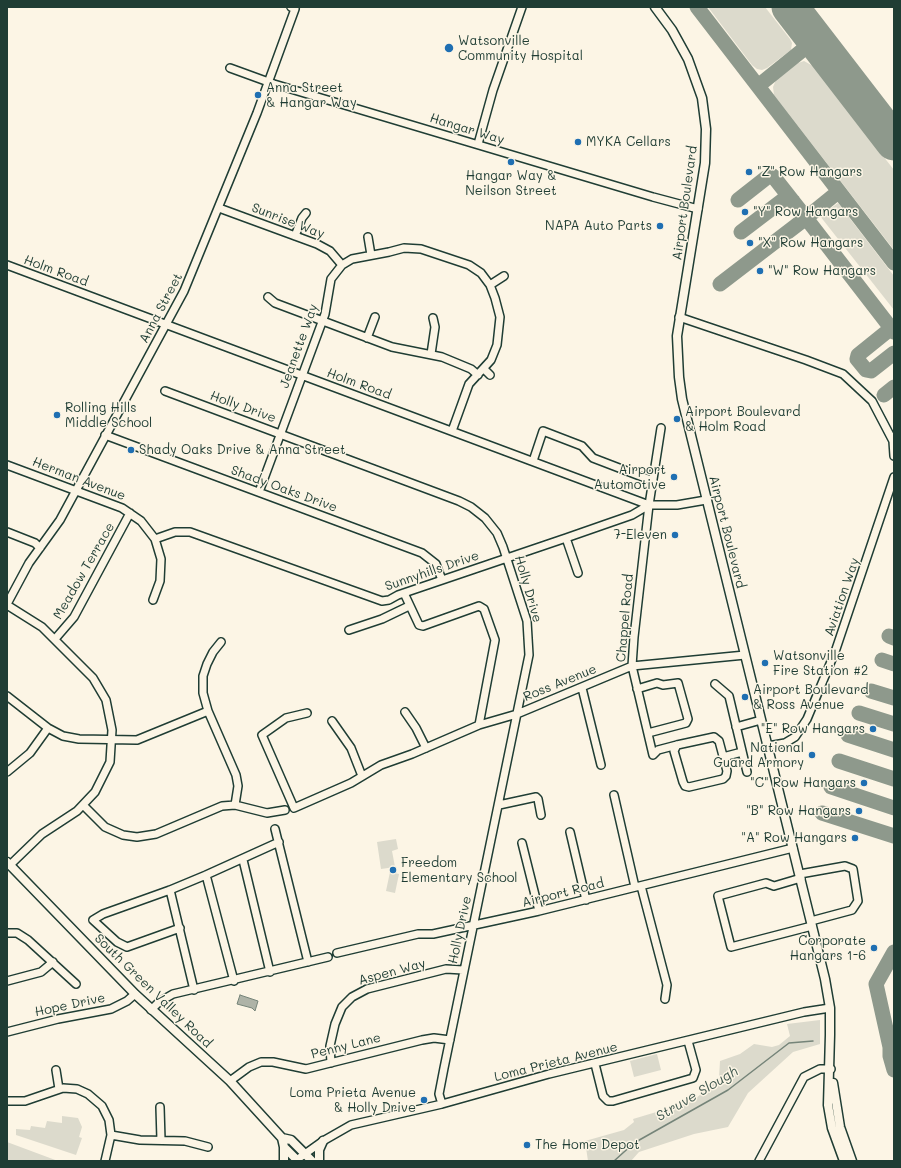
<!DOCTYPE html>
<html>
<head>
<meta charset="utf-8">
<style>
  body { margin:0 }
  #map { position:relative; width:901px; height:1168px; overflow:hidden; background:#fcf5e5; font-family:Mali,sans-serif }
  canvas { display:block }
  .frame { position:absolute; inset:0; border:8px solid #1f3d34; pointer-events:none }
</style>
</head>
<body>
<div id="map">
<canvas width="901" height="1168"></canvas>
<div class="frame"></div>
</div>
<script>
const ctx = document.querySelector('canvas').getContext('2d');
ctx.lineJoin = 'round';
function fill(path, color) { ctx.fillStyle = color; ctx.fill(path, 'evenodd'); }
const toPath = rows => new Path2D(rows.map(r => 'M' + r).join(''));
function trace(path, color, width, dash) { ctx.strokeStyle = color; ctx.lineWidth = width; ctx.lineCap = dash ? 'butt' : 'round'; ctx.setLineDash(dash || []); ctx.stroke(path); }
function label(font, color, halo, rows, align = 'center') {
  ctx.font = font + ' Mali,sans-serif'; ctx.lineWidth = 3; ctx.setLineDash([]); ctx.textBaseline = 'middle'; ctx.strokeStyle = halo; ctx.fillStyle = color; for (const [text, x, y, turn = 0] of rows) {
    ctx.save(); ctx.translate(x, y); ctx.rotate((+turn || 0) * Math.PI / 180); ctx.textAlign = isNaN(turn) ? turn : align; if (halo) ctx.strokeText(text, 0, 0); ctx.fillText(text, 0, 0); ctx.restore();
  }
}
fill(toPath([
  [708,7,765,7,790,39,792,43,791,50,767,68,762,70,757,69,752,65],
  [804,61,813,66,894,170,894,250,774,95,773,87,776,80,798,63],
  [838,203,894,276,894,310,820,216],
  [396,839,398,849,392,851,395,867,381,869,377,842],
  [390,872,399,874,395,893,386,891],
  [820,1020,820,1044,793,1052,748,1093,728,1127,694,1134,639,1152,631,1161,588,1161,585,1141,624,1130,634,1122,633,1119,693,1101,719,1078,720,1061,740,1054,754,1044,772,1047,779,1045,790,1036,787,1024],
  [657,1054,661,1070,634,1077,630,1061],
  [62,1116,78,1118,82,1127,79,1137,82,1138,76,1155,16,1135,16,1129,30,1130,31,1126,45,1128,47,1121,62,1123],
  [7,1142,58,1161,7,1161]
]), '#dcdacc');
const water = toPath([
  [240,995,258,1001,255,1011,252,1008,237,1004,240,995]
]);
fill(water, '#aeb3a7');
trace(water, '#758479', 1);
trace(toPath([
  [614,1161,634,1143,728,1090,789,1043,813,1041]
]), '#758479', 1.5);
trace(toPath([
  [697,7,894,263],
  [758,86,815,40],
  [838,192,806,218,894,332],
  [741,232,783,200,788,198,793,201],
  [720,284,806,218,773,176,766,178,738,200],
  [894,332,889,330,858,355,857,359,866,370,871,371,894,353],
  [884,395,894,387],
  [889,636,894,638],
  [882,660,894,664],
  [871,691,894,698],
  [859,713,894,724],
  [848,735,894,750],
  [839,761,894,779],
  [831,787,894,808],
  [822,813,894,836],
  [892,1038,890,1047,890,1056,894,1070],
  [890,1047,876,984,894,952]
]), '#8e998c', 15);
trace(toPath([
  [790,7,894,142]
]), '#8e998c', 37);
const minor = toPath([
  [230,68,274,84,653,197,698,209],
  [478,144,493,90,522,7],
  [219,208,317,244,330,251,342,265],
  [295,236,302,218,306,213],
  [368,237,371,255],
  [7,265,649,505,677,505,706,500],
  [490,285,504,276],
  [268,297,275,303,392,347,442,357,471,369,478,375],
  [679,317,806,360,843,374,872,401,893,441,894,456],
  [367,338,375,317],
  [431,354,435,327,433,318],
  [484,369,490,375],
  [165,391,459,501,471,507,485,518,497,533,503,547,527,621,529,655,444,1068,439,1094,442,1104],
  [661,428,649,505,634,637,632,666,653,755,658,750,677,745,714,737,719,741,727,771,726,776,723,779,689,787,685,786,683,782,674,751,677,745],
  [105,435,422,553,436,564,442,580],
  [533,461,543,431,582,446,593,458,653,481],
  [7,465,122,508,141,521,155,539,161,559,160,581,153,600],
  [259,492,325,314,331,279,342,265,352,259,389,252,404,248,421,249,469,265,481,273,490,285,495,298,500,317,497,345,491,360,469,384,452,431],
  [7,532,35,543,40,548],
  [566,538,578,573],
  [155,539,175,532,190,532,382,601,389,600,398,595,566,538,632,515,649,505],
  [404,593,419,625,423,626,479,606,484,609,495,640,479,725,517,714,632,666,745,655],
  [7,604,29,563,60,520,184,291,257,113,295,9,291,7],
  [7,605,42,627,93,678,106,700,112,730,110,762,95,792,77,811,42,834,10,865],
  [349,630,382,619,409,606],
  [55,639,74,617,130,513],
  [221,642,213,652,207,664,203,676,203,693,208,711,236,775,238,786,235,805],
  [715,684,729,696,747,772],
  [582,688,601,765],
  [637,689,657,683,663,685,678,683,688,719,686,723,648,733],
  [7,696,48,728,63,736,79,739,137,740,208,711],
  [405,712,416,728,426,748],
  [307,713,286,718,262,735,294,808,351,783,381,765,412,754,479,725],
  [332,721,351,748,362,776],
  [736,727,761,720],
  [768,746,785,743,795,737,807,719,835,652,894,477],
  [723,757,742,752],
  [7,772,30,753,48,728],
  [614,795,635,887],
  [83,805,105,827,123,835,137,837,156,834,222,806,235,805,267,813,285,810],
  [499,805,536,797,538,799,541,815],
  [275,829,308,962],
  [570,832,586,900],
  [522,843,539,911],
  [243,860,270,972],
  [800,874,845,866,853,869,858,901,852,910,811,921],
  [206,875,234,981],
  [801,878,774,886,766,883,718,896,731,947,812,926],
  [641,886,667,985,665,999],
  [170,890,194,990],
  [180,928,127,947,117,942,93,920,103,914,170,890,206,875,279,842],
  [7,933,17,933,28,940,76,984],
  [337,953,418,934,433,934,539,911,793,848],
  [7,981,41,972,53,962],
  [151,1010,159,1002,173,994,328,957],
  [7,1032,58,1019,111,1009,127,1001,135,994],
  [331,1063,330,1046,335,1024,342,1007,352,997,367,989,446,969,463,970],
  [595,1064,603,1096,608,1101,613,1101,693,1078,696,1070,688,1041],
  [56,1070,59,1089],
  [230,1081,249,1067,261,1062,273,1062,306,1069,422,1040,434,1038,450,1040],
  [7,1101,25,1101,63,1088,77,1089,88,1094,102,1106,109,1120,111,1135,105,1161],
  [160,1107,161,1140],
  [111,1135,140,1140,185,1141,208,1147],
  [295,1161,323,1141,351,1125,442,1104,549,1074,804,1012,830,1008],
  [759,1161,804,1077,820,1069,831,1069]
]);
const major = toPath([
  [655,7,672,30,688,59,702,98,706,129,705,163,677,336,679,377,682,399,825,979,830,1008,830,1035,828,1105,832,1128,844,1161],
  [7,862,135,994,230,1081,282,1138,284,1147,298,1161],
  [833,1083,840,1127,852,1161],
  [282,1138,291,1140,312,1161],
  [284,1161,284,1147],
  [319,1161,319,1150,323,1141]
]);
trace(minor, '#1f3d34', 10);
trace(major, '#1f3d34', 11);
trace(minor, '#fcf5e5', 7);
trace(major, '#fcf5e5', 8);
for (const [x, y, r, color] of [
  [449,48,5,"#1f6fb2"],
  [258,95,4,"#1f6fb2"],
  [578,142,4,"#1f6fb2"],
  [511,162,4,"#1f6fb2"],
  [749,172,4,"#1f6fb2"],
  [745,212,4,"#1f6fb2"],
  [660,226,4,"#1f6fb2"],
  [750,243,4,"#1f6fb2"],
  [760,271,4,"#1f6fb2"],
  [57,415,4,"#1f6fb2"],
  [677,419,4,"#1f6fb2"],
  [131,450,4,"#1f6fb2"],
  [674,477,4,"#1f6fb2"],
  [675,535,4,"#1f6fb2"],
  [765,663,4,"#1f6fb2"],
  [745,697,4,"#1f6fb2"],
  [873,729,4,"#1f6fb2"],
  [812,755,4,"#1f6fb2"],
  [864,783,4,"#1f6fb2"],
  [859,811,4,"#1f6fb2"],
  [855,838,4,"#1f6fb2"],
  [393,870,4,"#1f6fb2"],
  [874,948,4,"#1f6fb2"],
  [424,1100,4,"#1f6fb2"],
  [527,1145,4,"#1f6fb2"]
]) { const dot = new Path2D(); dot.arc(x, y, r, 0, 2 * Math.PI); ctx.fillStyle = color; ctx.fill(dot); trace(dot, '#fcf5e5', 1.5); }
label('13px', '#1f3d34', '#fcf5e5', [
  ["Watsonville",458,41],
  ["Community Hospital",458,56],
  ["Anna Street",266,88],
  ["& Hangar Way",266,103],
  ["MYKA Cellars",586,142],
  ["\"Z\" Row Hangars",757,172],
  ["Hangar Way &",511,176,"center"],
  ["Neilson Street",511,191,"center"],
  ["\"Y\" Row Hangars",753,212],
  ["NAPA Auto Parts",652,226,"right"],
  ["\"X\" Row Hangars",758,243],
  ["\"W\" Row Hangars",768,271],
  ["Rolling Hills",65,408],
  ["Middle School",65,423],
  ["Airport Boulevard",685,412],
  ["& Holm Road",685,427],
  ["Shady Oaks Drive & Anna Street",139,450],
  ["Airport",666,470,"right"],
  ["Automotive",666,485,"right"],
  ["7-Eleven",667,535,"right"],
  ["Watsonville",773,656],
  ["Fire Station #2",773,671],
  ["Airport Boulevard",753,690],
  ["& Ross Avenue",753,705],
  ["\"E\" Row Hangars",865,729,"right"],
  ["National",804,748,"right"],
  ["Guard Armory",804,763,"right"],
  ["\"C\" Row Hangars",856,783,"right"],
  ["\"B\" Row Hangars",851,811,"right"],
  ["\"A\" Row Hangars",847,838,"right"],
  ["Freedom",401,863],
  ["Elementary School",401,878],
  ["Corporate",866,941,"right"],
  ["Hangars 1-6",866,956,"right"],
  ["Loma Prieta Avenue",416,1093,"right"],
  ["& Holly Drive",416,1108,"right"],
  ["The Home Depot",535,1145]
], 'left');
label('13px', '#1f3d34', '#fcf5e5', [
  ["Hangar Way",467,129,17],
  ["Airport Boulevard",685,203,-82],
  ["Sunrise Way",288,221,21],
  ["Holm Road",56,271,20],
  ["Anna Street",161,308,-62],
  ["Jeanette Way",299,346,-70],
  ["Holm Road",359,384,20],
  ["Holly Drive",243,407,20],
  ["Herman Avenue",79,479,21],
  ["Shady Oaks Drive",284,489,20],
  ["Airport Boulevard",727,532,76],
  ["Meadow Terrace",84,571,-60],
  ["Sunnyhills Drive",432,571,-19],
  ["Holly Drive",528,589,74],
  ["Aviation Way",842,597,-71],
  ["Chappel Road",625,618,-85],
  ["Ross Avenue",560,683,-22],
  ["Airport Road",563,893,-14],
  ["Holly Drive",460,930,-78],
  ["Aspen Way",392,972,-15],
  ["South Green Valley Road",153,991,44],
  ["Hope Drive",70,1005,-12],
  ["Penny Lane",346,1046,-14],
  ["Loma Prieta Avenue",556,1062,-14]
]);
label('italic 14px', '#435a51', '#fcf5e5', [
  ["Struve Slough",697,1094,-31]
]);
</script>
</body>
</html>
